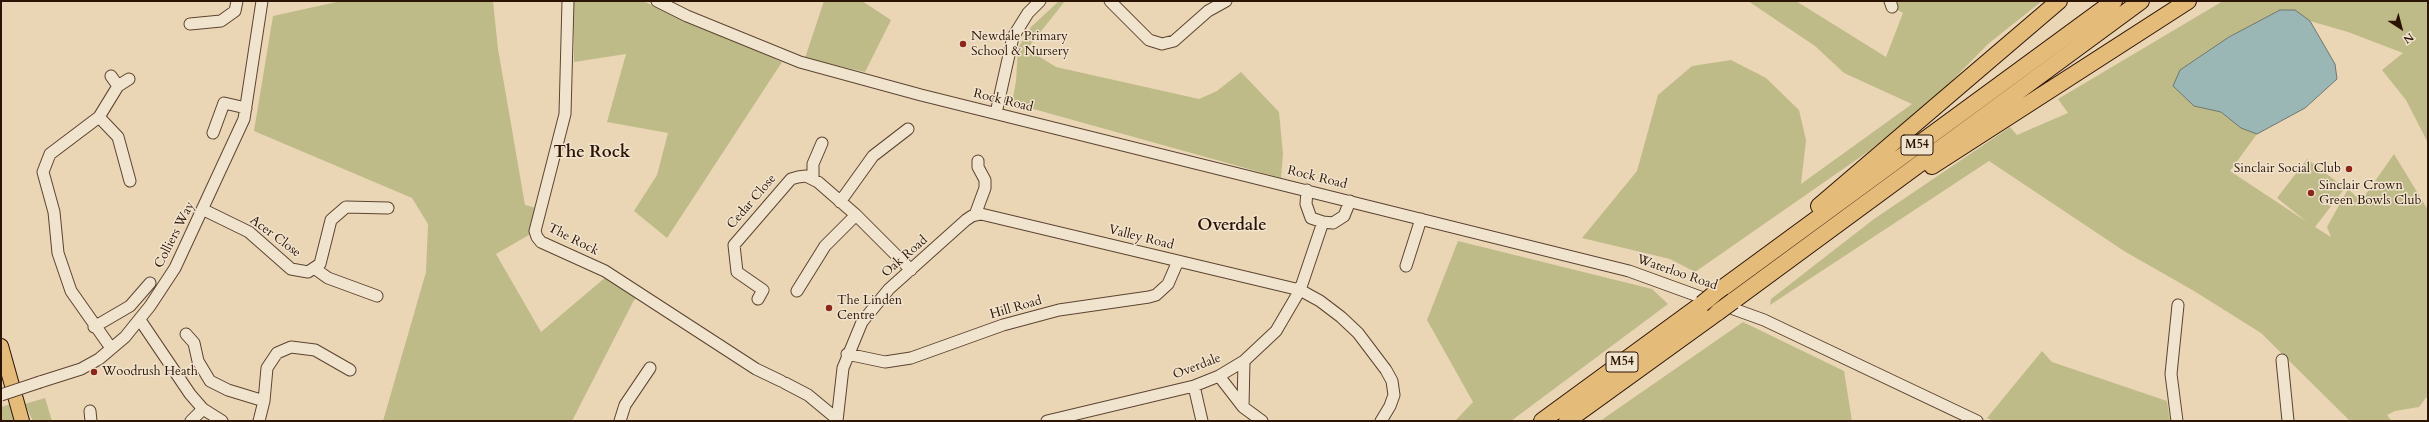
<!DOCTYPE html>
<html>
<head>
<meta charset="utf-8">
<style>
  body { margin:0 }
  #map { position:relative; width:2429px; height:422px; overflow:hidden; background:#ead6b5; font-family:Cardo,serif }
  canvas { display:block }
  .frame { position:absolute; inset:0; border:2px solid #2c1405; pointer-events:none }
  .north { position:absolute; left:2381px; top:8px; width:40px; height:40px; -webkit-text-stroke:3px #f1e4cf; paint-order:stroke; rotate:144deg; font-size:11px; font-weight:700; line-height:16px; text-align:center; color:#2c1405 }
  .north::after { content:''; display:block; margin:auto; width:14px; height:18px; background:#2c1405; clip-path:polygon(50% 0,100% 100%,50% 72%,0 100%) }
</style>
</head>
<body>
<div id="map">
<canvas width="2429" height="422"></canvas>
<div class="frame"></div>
<div class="north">N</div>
</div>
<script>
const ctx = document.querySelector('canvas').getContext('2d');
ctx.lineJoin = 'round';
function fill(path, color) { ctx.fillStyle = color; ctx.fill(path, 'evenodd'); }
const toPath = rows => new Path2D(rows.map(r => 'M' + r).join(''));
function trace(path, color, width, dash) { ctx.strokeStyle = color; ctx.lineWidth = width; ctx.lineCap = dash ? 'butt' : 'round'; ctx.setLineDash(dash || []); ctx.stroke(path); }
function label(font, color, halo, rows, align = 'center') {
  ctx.font = font + ' Cardo,serif'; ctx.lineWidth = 3; ctx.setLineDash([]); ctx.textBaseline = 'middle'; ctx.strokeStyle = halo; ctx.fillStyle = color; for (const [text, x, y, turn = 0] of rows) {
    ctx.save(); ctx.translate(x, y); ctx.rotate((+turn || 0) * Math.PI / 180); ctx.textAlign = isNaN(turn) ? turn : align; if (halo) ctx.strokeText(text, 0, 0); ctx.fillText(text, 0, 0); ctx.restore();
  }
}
fill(toPath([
  [341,1,493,1,498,49,525,205,544,210,541,228,496,254,541,332,607,276,639,294,633,302,572,421,383,421,426,272,428,224,412,198,254,131,273,16],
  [574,1,643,1,782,62,667,238,634,211,657,175,668,133,607,122,626,54,574,62],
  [824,1,862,1,891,20,865,72,805,58],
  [1059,1,1065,1,1027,49,1056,67,1199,99,1217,91,1241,72,1279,112,1283,154,1281,178,1012,103,1016,81,1018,48,1031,27],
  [1748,1,1796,1,1886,57,1903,13,1896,9,1898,1,2042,1,1988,44,1940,93,1869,151,1695,272,1670,259,1582,238,1637,171,1658,95,1692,66,1731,60,1766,78,1799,110,1806,140,1801,184,1912,104,1844,73,1815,46],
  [2223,1,2428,1,2428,143,2406,100,2382,70,2403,53,2348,32,2310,21,2294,10,2280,10,2229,37,2180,70,2194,106,2221,112,2241,128,2257,134,2230,171,2307,222,2277,198,2307,159,2345,188,2315,227,2331,237,2327,227,2348,189,2361,201,2394,154,2428,210,2428,395,2419,407,2395,411,2387,415,2392,421,2350,421,2261,333,2194,291,2124,251,1989,161,1770,305,1771,299,1874,219,2010,127,2017,135,2068,113,2058,99],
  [1458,241,1652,289,1668,304,1511,421,1455,421,1473,402,1427,320],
  [1743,322,1844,371,1852,421,1600,421],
  [2042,351,2052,362,2167,401,2170,421,1993,421,1987,418],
  [45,398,52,421,33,421,25,404],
  [11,404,17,421,1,421,1,407]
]), '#bfbb88');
const water = toPath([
  [2280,10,2295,10,2310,21,2335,64,2337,79,2305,108,2257,134,2241,128,2221,112,2194,106,2173,86,2180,70,2229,37,2280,10]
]);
fill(water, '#9ab7b6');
trace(water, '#6e766f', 1);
const minor = toPath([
  [568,1,565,114,535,231,537,237,541,242,605,271,756,369,781,381],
  [657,1,687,16,800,62,921,95,1629,271,1764,320,1977,421],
  [1110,1,1149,40,1162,44,1174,41,1208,11,1226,1],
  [1890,1,1892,7],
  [190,24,221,21,235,11,237,1],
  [111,76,118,86],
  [996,113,1013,37,1028,13,1040,1],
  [99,117,118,137,130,181],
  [213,133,224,103,246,108],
  [813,178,813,164,822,143],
  [1307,190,1306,204,1311,218,1323,222,1333,223,1344,216,1350,201],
  [840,202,873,156,908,129],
  [204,210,249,232,291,269,308,272,320,264,331,220,346,207,388,208],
  [975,215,985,188,985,180,978,167,978,161],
  [1406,266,1421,219],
  [314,268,328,278,377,296],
  [797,291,825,246,856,215],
  [758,299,763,290,737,272,734,245,791,179,798,177,806,176,818,182,856,215,911,270],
  [140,320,190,394,203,409,222,421],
  [94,327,130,306,150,283],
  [186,334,194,343,198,361,210,381,228,390,264,401],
  [111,348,71,291,58,253,54,212,43,172,50,154,99,117,118,86,129,79],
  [847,354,885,362,911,358,1003,325,1059,310,1149,297,1156,295,1168,284,1178,261],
  [2282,360,2288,421],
  [1219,376,1243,407,1262,421],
  [40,382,81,369,99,359,125,337,150,306,175,268,244,119,262,1],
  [785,383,808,395,837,419],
  [1194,386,1202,421],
  [1243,407,1244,361],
  [90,411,91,421],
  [191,421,203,409],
  [259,421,264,401,267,368,277,353,291,347,315,350,350,370],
  [620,421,625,405,650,368],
  [837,421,843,368,862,322,889,289,966,220,972,216,981,214,1300,290,1320,301,1341,317,1358,333,1386,370,1392,381,1394,395,1390,406,1381,421],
  [1047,421,1194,386,1219,376,1244,361,1276,331,1300,290,1323,222],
  [2177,421,2171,374,2178,305]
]);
const major = toPath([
  [1,346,22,421]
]);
const highway = toPath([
  [1932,166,2188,1],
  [1819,206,2059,1],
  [1713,295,2114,1],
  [1733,301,2141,1],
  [1542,421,1702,304],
  [1567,421,1718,312]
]);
trace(minor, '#5c4431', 13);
trace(major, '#2c1405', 16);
trace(highway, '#2c1405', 18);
trace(minor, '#f1e4cf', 11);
trace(major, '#e5bb7a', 14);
trace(highway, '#e5bb7a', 16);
const minorBridge = toPath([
  [1,395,40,382]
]);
const highwayBridge = toPath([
  [1702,304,1713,295],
  [1718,312,1733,301]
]);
trace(minorBridge, '#5c4431', 13, []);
trace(highwayBridge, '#2c1405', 18, []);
trace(minorBridge, '#f1e4cf', 11);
trace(highwayBridge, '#e5bb7a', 16);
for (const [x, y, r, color] of [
  [963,44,4,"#8f2418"],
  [2349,169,4,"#8f2418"],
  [2311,193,4,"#8f2418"],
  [829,308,4,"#8f2418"],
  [94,372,4,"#8f2418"]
]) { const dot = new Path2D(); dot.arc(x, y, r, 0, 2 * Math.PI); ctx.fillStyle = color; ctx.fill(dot); trace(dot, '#f1e4cf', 1.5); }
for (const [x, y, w] of [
  [1917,145,32],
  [1622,362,32]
]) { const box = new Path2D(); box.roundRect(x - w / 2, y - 10, w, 20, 3); ctx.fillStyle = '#f1e4cf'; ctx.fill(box); trace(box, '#2c1405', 1); }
label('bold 12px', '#2c1405', null, [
  ["M54",1917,145],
  ["M54",1622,362]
]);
label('13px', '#2c1405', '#f1e4cf', [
  ["Newdale Primary",971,37],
  ["School & Nursery",971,52],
  ["Sinclair Social Club",2341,169,"right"],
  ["Sinclair Crown",2319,186],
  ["Green Bowls Club",2319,201],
  ["The Linden",837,301],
  ["Centre",837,316],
  ["Woodrush Heath",102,372]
], 'left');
label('13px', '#2c1405', '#f1e4cf', [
  ["Rock Road",1003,101,14],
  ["Rock Road",1317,178,14],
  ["Cedar Close",752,202,-49],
  ["Colliers Way",175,235,-63],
  ["Acer Close",275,237,37],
  ["Valley Road",1141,238,14],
  ["The Rock",573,240,27],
  ["Oak Road",905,257,-41],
  ["Waterloo Road",1677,273,19],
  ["Hill Road",1016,308,-16],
  ["Overdale",1197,367,-21]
]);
label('bold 17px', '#2c1405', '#f1e4cf', [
  ["The Rock",592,153],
  ["Overdale",1232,226]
]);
</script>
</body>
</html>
